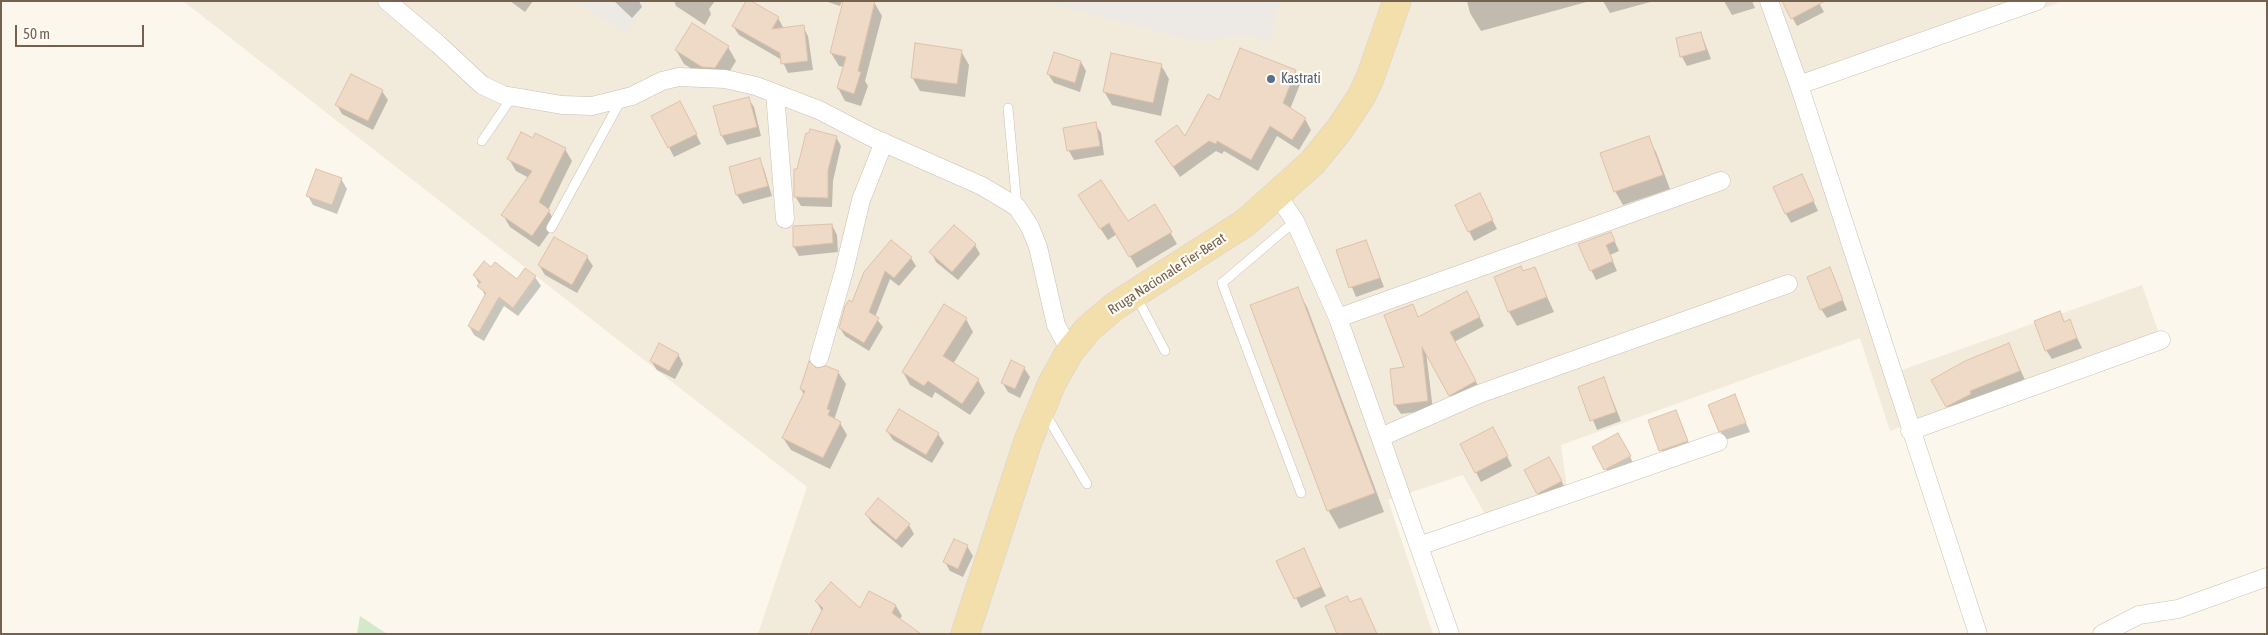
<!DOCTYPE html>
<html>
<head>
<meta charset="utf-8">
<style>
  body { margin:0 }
  #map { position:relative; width:2268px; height:635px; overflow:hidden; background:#fbf7ec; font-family:"Asap Condensed",sans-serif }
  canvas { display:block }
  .frame { position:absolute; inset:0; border:2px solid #756150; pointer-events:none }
  .scale { position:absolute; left:15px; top:25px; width:129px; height:22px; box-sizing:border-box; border:2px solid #756150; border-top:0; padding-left:6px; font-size:15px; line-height:18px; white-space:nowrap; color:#756150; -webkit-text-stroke:4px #fefbf3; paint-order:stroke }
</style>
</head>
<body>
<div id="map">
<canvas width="2268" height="635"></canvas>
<div class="frame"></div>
<div class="scale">50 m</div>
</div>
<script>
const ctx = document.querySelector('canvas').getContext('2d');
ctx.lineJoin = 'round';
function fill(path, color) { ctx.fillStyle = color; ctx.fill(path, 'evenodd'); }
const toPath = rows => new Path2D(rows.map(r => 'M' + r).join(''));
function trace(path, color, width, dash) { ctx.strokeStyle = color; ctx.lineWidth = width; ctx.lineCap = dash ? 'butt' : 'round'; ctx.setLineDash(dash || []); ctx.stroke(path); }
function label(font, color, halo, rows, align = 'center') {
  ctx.font = font + ' "Asap Condensed",sans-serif'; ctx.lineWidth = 4.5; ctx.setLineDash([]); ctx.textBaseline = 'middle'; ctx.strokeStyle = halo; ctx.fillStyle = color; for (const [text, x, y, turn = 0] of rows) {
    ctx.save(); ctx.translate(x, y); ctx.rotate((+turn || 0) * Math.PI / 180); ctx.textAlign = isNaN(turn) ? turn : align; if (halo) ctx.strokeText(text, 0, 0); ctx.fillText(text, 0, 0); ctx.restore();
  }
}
fill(toPath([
  [183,1,2063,1,1793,97,1885,376,2142,285,2159,334,1890,431,1860,338,1561,445,1568,495,1490,523,1463,475,1388,500,1433,634,758,634,807,487]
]), '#f2eadb');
fill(toPath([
  [575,1,647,1,626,33],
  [1042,1,1280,1,1269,43,1252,36,1228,37,1198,42]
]), '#ede9e4');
fill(toPath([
  [360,616,387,634,357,634]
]), '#d4e8cb');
fill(toPath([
  [510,1,533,1,525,12],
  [614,1,639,1,642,7,632,18],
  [674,1,715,1,709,9,711,14,705,25,676,6],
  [825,1,842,1,840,6],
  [1467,1,1590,1,1481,31,1470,13],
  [1603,1,1654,1,1610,13],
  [1724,1,1752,1,1755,8,1732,15],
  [1783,1,1818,1,1824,12,1797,26],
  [874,2,882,16,865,81,868,86,861,106,845,101,838,88,844,67,839,66,831,53],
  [778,18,783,27,782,29,803,27,808,36,813,70,788,73,782,60,739,35,733,26],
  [1701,33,1711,59,1687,66,1682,57,1677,39],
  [728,47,736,61,723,82,711,81,684,64,676,50],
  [961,51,969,65,965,97,920,91,912,77],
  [1081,62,1086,71,1080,92,1054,83,1048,74],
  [1161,65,1169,79,1161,116,1112,105,1104,91],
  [1295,72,1301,82,1290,109,1305,119,1311,130,1299,150,1277,136,1258,171,1224,151,1222,154,1216,151,1180,177,1156,142,1185,138,1219,102],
  [382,91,388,100,373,130,342,114,337,105],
  [748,98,754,107,761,136,727,145,722,136,714,107],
  [685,112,701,144,674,157,653,116],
  [1095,124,1101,133,1104,155,1074,160,1069,151],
  [836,137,841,146,833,181,832,207,801,206,795,196],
  [1648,138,1656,152,1670,189,1623,205,1615,191],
  [533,139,565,149,572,161,548,210,556,223,539,247,510,227,503,215,529,178,516,171,509,159],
  [759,160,764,169,772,196,743,204,737,195,730,168],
  [341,179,347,189,337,214,313,205,308,196],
  [1806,185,1818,211,1791,223,1786,214],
  [1484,204,1497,229,1474,241,1469,231],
  [1155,206,1177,244,1137,268,1117,234,1108,240,1086,207,1127,222],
  [832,225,837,235,838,252,799,256,794,247],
  [1611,233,1619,251,1610,255,1617,271,1596,280,1579,244],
  [555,238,587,257,593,266,577,293,545,275,539,265],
  [1366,241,1384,287,1356,297,1337,251],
  [975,245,980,254,958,280,936,262,931,252],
  [911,258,916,266,899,286,890,279,875,317,883,327,869,351,845,336,840,328,866,273],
  [491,268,517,280,535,277,541,286,518,316,504,306,484,341,474,335,469,326,486,297,474,275],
  [1534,268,1554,312,1517,326,1509,312,1496,277],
  [1829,269,1847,310,1827,318,1821,309],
  [1297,289,1307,307,1384,512,1339,529,1328,510],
  [1472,302,1484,326,1454,342,1481,391,1455,404,1426,352,1433,410,1401,414,1395,405,1391,370,1406,368,1412,306,1419,318],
  [2059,312,2065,322,2069,321,2082,348,2052,359,2046,350],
  [966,319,973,332,953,364,978,380,985,393,970,415,935,392,932,398,910,385,903,372],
  [2009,345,2025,380,1952,415,1933,380],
  [678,354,683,364,675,379,657,370,651,361],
  [1024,368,1030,377,1020,398,1008,392,1002,382],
  [815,369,838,372,846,384,834,420,840,423,847,435,830,469,791,450,783,438,804,395,801,389],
  [1604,379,1621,421,1597,430,1580,387],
  [1734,396,1750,432,1725,440,1720,431],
  [1676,411,1692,451,1666,460,1649,421],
  [887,431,938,434,944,443,932,463,893,440],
  [1618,435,1635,466,1611,478,1594,448],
  [1498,438,1512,466,1481,482,1462,445],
  [1554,467,1566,490,1543,502,1538,493],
  [866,514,909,525,914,534,902,548,872,523],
  [967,546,973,556,963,577,950,571,945,562],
  [1304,550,1326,596,1301,608,1278,561],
  [816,601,861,610,896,606,902,616,899,620,822,611]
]), '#0003');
const building = toPath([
  [746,1,751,1,779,17,772,29,804,25,808,61,781,64,780,53,732,26,746,1],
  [843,1,875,1,858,71,861,72,854,94,837,88,846,57,830,53,843,1],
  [1782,1,1825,1,1791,19,1782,1],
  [692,23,729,46,715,68,702,67,675,50,692,23],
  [1701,32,1706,50,1680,57,1676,38,1701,32],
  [915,43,962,50,957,84,911,78,915,43],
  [1240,48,1296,70,1283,103,1306,118,1292,140,1270,126,1251,160,1217,141,1216,144,1209,141,1173,167,1155,141,1177,125,1185,136,1208,94,1219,100,1240,48],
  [1054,52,1081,61,1075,83,1047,74,1054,52],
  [1111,53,1162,64,1153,103,1103,92,1111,53],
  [351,74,383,90,368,121,335,105,351,74],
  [749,97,757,127,721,136,713,106,749,97],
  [680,101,697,134,668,148,651,116,680,101],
  [1096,122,1100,146,1067,151,1063,128,1096,122],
  [810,129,837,136,828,170,828,198,794,197,794,169,797,169,806,133,809,133,810,129],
  [521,132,533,138,535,133,566,148,539,202,550,210,532,236,501,215,532,171,507,159,521,132],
  [1649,136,1663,175,1614,192,1600,153,1649,136],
  [760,158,768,186,736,195,729,167,760,158],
  [316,169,342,178,332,205,306,196,316,169],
  [1802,174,1814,201,1785,214,1773,187,1802,174],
  [1101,180,1128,221,1155,204,1172,232,1129,257,1109,223,1100,229,1078,195,1101,180],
  [1480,193,1493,220,1468,232,1455,205,1480,193],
  [832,224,833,243,793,247,793,226,832,224],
  [954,225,976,244,952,272,929,252,954,225],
  [1611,232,1615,241,1606,245,1613,261,1590,271,1578,244,1611,232],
  [554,237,588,256,572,285,538,265,554,237],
  [891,240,912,257,894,278,885,271,869,312,879,318,864,343,839,328,845,306,849,300,852,302,864,272,891,240],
  [1366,240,1380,278,1349,288,1336,250,1366,240],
  [484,261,491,267,495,262,517,279,525,268,536,276,513,308,499,297,479,332,468,326,486,293,477,286,481,282,473,275,484,261],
  [1521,266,1523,271,1535,267,1547,297,1508,312,1494,277,1521,266],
  [1830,267,1843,300,1820,310,1807,277,1830,267],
  [1298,287,1375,493,1327,511,1250,305,1298,287],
  [1467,291,1480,317,1450,332,1476,381,1449,396,1422,347,1428,401,1394,405,1390,369,1404,367,1384,315,1413,304,1418,317,1467,291],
  [944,304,967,318,943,356,979,379,962,404,928,381,924,386,902,372,944,304],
  [2060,311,2064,322,2070,319,2077,338,2045,351,2034,321,2060,311],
  [659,343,679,354,669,371,650,361,659,343],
  [2009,343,2020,371,1970,391,1971,394,1946,407,1931,380,1965,361,2009,343],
  [1011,360,1025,367,1015,389,1001,383,1011,360],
  [809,361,816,368,826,366,839,371,827,409,830,410,828,415,841,422,823,458,782,438,805,391,800,389,809,361],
  [1604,377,1616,412,1590,421,1578,387,1604,377],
  [1735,394,1746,423,1719,432,1708,405,1735,394],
  [899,409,939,433,926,455,886,431,899,409],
  [1676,410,1688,441,1659,451,1648,420,1676,410],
  [1493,427,1508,456,1475,473,1460,444,1493,427],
  [1618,433,1631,456,1604,470,1592,447,1618,433],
  [1549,457,1562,481,1537,494,1524,470,1549,457],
  [878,498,910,524,896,540,865,514,878,498],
  [954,539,968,545,958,569,943,562,954,539],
  [1304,548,1321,587,1294,599,1276,561,1304,548],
  [831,582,860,608,869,591,896,605,892,613,921,634,810,634,823,608,815,601,831,582],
  [1347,596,1350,602,1361,598,1377,634,1337,634,1325,606,1347,596]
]);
fill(building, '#eedac6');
trace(building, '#e0c2a8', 1);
const lane = toPath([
  [1008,108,1017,207],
  [482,141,512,97],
  [1295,221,1222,283,1301,493],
  [551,228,621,100],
  [1136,296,1165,351],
  [1045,413,1087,484]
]);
const street = toPath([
  [387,1,438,44,482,85,503,95,562,105,592,106,632,96,662,81,679,77,725,79,756,86,819,110,871,137,982,186,1017,207,1030,227,1038,247,1056,325,1070,351],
  [1769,1,1799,85,1978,634],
  [1799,85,2037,1],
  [775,93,785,219],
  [1278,196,1295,221,1338,318,1450,634],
  [1338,318,1721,181],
  [819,358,844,271,861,200,884,142],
  [1910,431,2161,340],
  [1381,437,1479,394,1788,284],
  [1419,546,1718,442],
  [2102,634,2139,615,2178,609,2267,577]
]);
const primary = toPath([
  [965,634,1028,441,1052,383,1070,351,1088,329,1115,306,1245,223,1312,163,1339,130,1361,97,1370,78,1397,1]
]);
trace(lane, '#cdc0b2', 10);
trace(street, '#cdc0b2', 19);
trace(primary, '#d8d3ce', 29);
trace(lane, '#fff', 9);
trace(street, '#fff', 18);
trace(primary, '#f3dfab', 28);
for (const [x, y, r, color] of [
  [1271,79,5,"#5c6f8a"]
]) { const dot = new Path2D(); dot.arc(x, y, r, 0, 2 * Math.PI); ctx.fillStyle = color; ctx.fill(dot); trace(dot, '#fefbf3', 2); }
label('14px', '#4e5e75', '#fefbf3', [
  ["Kastrati",1281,79]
], 'left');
label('14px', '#756150', '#fefbf3', [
  ["Rruga Nacionale Fier-Berat",1167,274,-33]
]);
</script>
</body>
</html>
